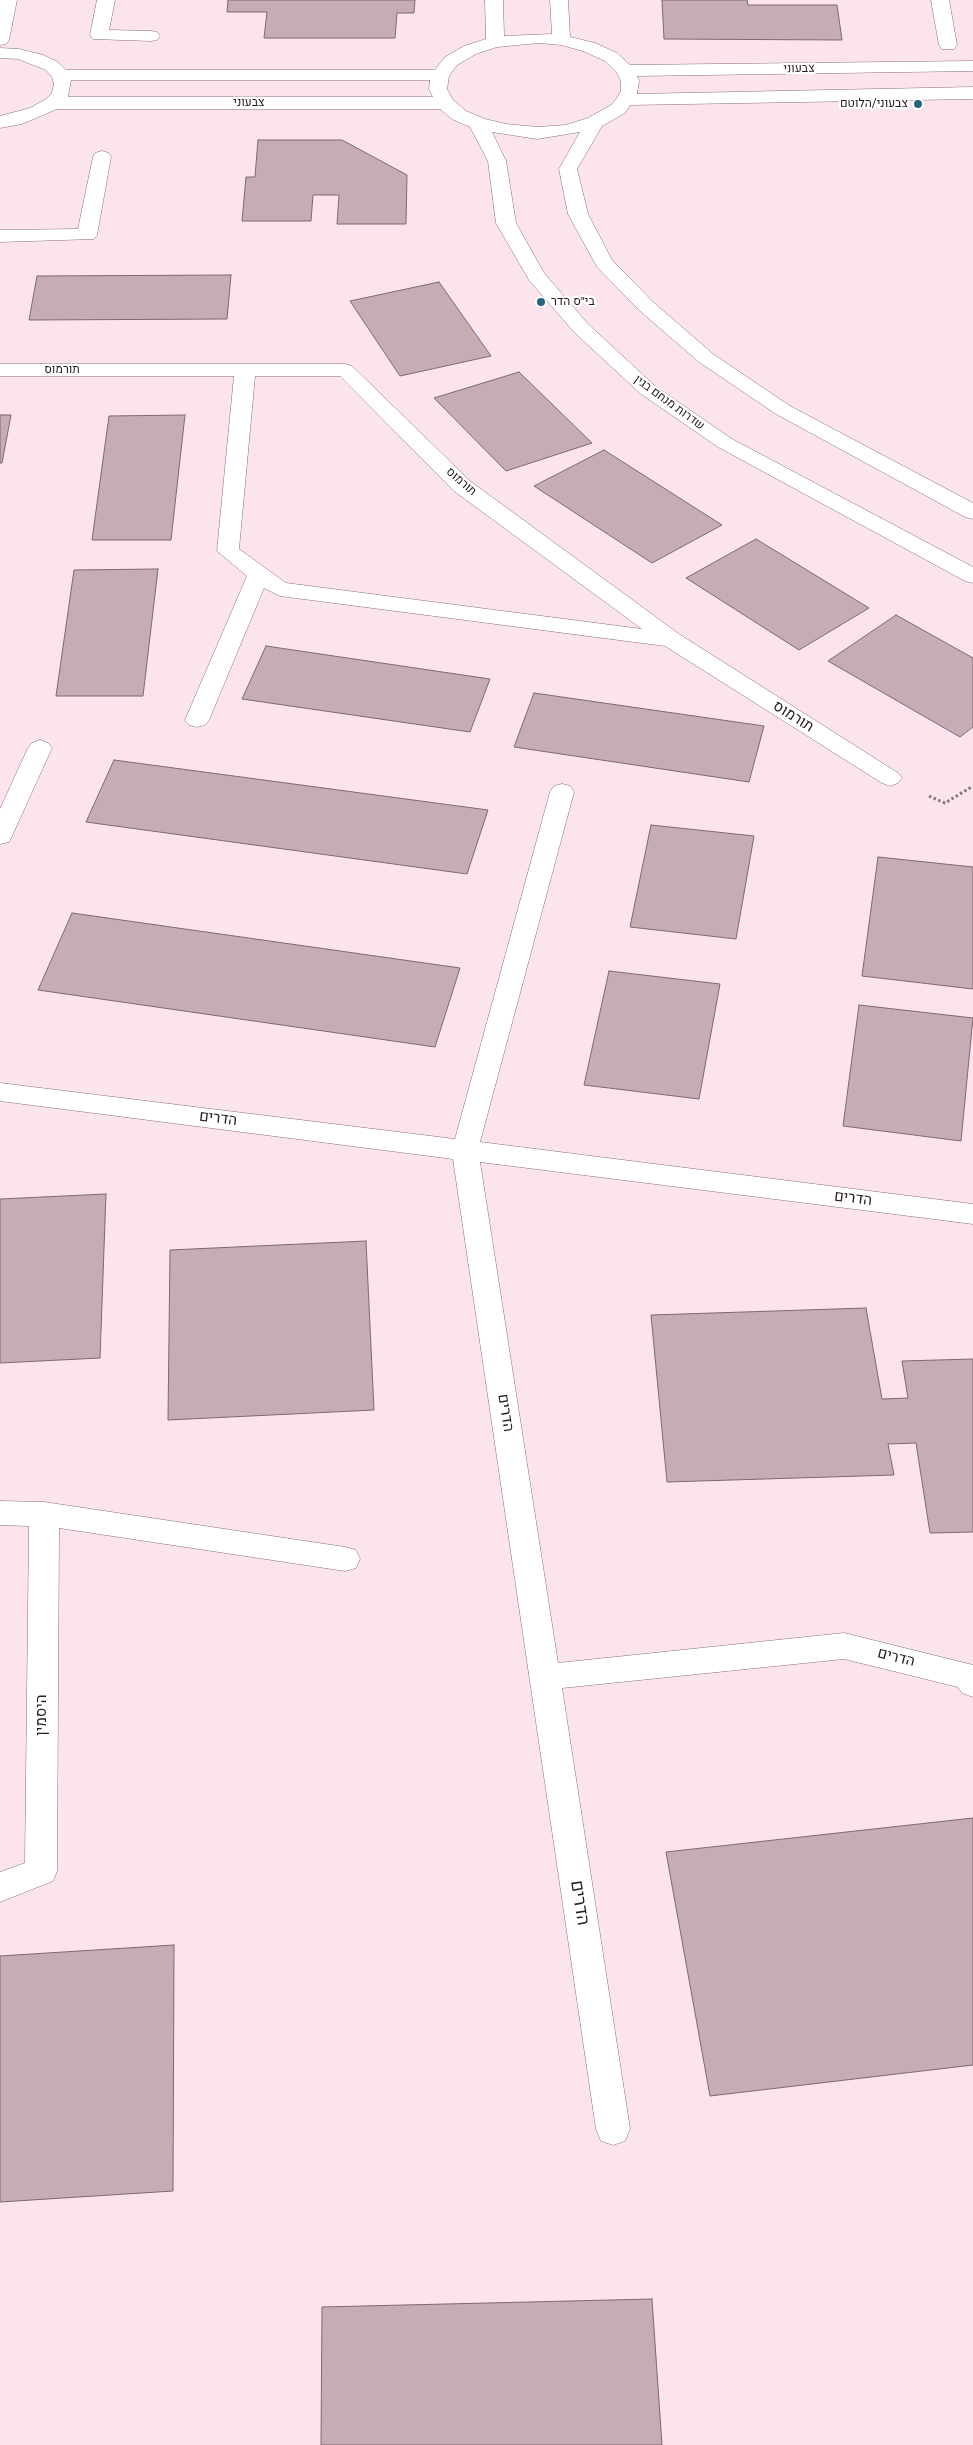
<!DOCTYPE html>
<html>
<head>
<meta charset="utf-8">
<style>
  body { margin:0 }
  canvas { display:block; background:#fbe4eb }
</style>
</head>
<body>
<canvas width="973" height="2445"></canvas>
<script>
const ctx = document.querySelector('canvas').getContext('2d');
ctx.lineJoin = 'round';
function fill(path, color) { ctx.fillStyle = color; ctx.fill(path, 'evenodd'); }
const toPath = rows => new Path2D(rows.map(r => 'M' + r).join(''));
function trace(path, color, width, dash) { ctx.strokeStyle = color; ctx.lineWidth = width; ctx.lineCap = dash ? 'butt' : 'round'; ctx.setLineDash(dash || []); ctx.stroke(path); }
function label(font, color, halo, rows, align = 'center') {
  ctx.font = font + ' Roboto,Heebo,sans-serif'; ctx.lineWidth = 4.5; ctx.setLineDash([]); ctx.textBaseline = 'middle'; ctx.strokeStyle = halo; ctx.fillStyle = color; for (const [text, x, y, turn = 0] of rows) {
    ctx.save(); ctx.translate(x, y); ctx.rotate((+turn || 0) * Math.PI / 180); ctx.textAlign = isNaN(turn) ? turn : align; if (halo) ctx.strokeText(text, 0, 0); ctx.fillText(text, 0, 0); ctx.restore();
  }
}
const building = toPath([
  [228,0,415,0,414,13,397,13,395,38,264,38,267,12,227,12,228,0],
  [662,0,747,0,748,5,837,5,842,40,664,39,662,0],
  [258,140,342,140,407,175,406,224,337,224,339,195,313,195,311,221,242,221,246,177,255,177,258,140],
  [231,275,227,319,29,320,37,276,231,275],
  [439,282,491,356,400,376,350,301,439,282],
  [519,372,592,443,506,471,434,398,519,372],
  [0,415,11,415,2,463,0,463,0,415],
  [185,415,171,540,92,540,109,416,185,415],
  [604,450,722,525,652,563,534,486,604,450],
  [756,539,869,608,799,650,686,578,756,539],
  [158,569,143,696,56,696,74,570,158,569],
  [896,615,973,658,973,727,960,737,828,661,896,615],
  [266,646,490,679,470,732,242,699,266,646],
  [534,693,764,726,749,782,514,747,534,693],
  [114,760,488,810,467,874,86,822,114,760],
  [651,825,754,836,736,939,630,927,651,825],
  [878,857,973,867,973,989,862,976,878,857],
  [72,913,460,968,435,1047,38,990,72,913],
  [609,971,720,984,699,1099,584,1085,609,971],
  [859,1005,973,1018,961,1141,843,1126,859,1005],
  [106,1194,100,1358,0,1363,0,1199,106,1194],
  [366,1241,374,1410,168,1420,170,1250,366,1241],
  [866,1308,882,1399,908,1398,902,1361,973,1359,973,1532,930,1533,916,1443,888,1444,894,1475,667,1482,651,1315,866,1308],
  [973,1818,973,2065,710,2096,666,1852,973,1818],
  [174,1945,173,2191,0,2202,0,1956,174,1945],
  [652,2299,662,2445,321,2445,322,2307,652,2299]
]);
fill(building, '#c8acb5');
trace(building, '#816770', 1);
const minor = toPath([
  [0,0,17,0,9,40,6,44,0,45,0,0],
  [97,0,115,0,109,30,151,31,157,32,160,36,157,40,151,41,93,39,90,35,97,0],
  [485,0,503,0,504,36,552,34,550,0,568,0,570,37,595,43,617,53,630,65,973,61,973,71,637,76,639,81,637,94,973,87,973,99,630,105,625,113,602,126,577,169,588,214,612,260,653,302,713,354,790,406,973,503,973,519,965,517,776,414,699,362,639,310,597,267,568,214,559,169,580,132,537,139,492,132,506,161,516,223,544,273,588,324,655,386,732,439,973,567,973,583,965,581,718,447,641,394,574,332,529,280,496,223,488,161,470,127,452,119,440,109,57,109,22,124,0,128,0,116,30,108,46,99,52,93,54,84,52,77,46,70,18,59,0,58,0,48,19,49,43,55,58,62,66,70,435,70,445,57,464,46,486,39,485,0],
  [539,43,561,45,583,51,605,61,617,73,621,81,621,91,617,98,611,105,588,118,566,125,537,127,506,124,485,119,466,111,453,100,447,89,449,76,457,65,476,54,497,47,539,43],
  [71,80,430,80,429,89,433,97,68,97,71,80],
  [931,0,949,0,957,45,954,49,942,49,939,45,931,0],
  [102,151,109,153,111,157,97,235,94,239,0,242,0,230,78,229,93,157,95,153,102,151],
  [0,364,345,364,352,366,470,481,679,634,898,773,902,778,898,783,890,786,882,783,665,646,280,596,264,588,209,720,205,725,197,727,189,725,185,720,247,576,217,551,234,376,0,376,0,364],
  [255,376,340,376,454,491,642,629,286,583,239,549,255,376],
  [40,740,48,743,52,748,12,836,9,842,0,844,0,809,28,748,32,743,40,740],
  [562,784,570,786,574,792,480,1142,973,1204,973,1224,480,1162,558,1663,844,1633,973,1665,973,1697,962,1693,958,1687,844,1659,562,1688,630,2129,625,2141,613,2145,601,2141,596,2129,453,1159,0,1101,0,1083,455,1139,550,792,554,786,562,784],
  [0,1501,44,1502,345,1547,356,1550,360,1559,356,1568,345,1571,59,1528,57,1871,53,1881,0,1902,0,1872,25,1863,29,1526,0,1525,0,1501]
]);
trace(minor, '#896f77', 1);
trace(toPath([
  [929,796,945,803,973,786]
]), '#86767b', 3, [2.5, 2.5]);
fill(minor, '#fff');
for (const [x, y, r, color] of [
  [918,104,5,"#256479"],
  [541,302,5,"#256479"]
]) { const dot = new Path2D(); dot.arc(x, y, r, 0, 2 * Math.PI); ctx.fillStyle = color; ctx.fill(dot); trace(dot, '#fff', 2); }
label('12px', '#261b1f', '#fff', [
  ["צבעוני",799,69,-1],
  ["צבעוני",249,103],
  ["תורמוס",62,370],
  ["שדרות מנחם בגין",669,403,36],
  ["תורמוס",461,482,41]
]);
label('12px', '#261b1f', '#fff', [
  ["צבעוני/הלוטם",908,104],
  ["בי״ס הדר",551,302,"left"]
], 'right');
label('15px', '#261b1f', '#fff', [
  ["תורמוס",793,717,32],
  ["הדרים",218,1119,7],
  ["הדרים",853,1199,7],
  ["הדרים",505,1413,81],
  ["הדרים",896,1658,14],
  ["היסמין",42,1715,-90]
]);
label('18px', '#261b1f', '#fff', [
  ["הדרים",579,1903,81]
]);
</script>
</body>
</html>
